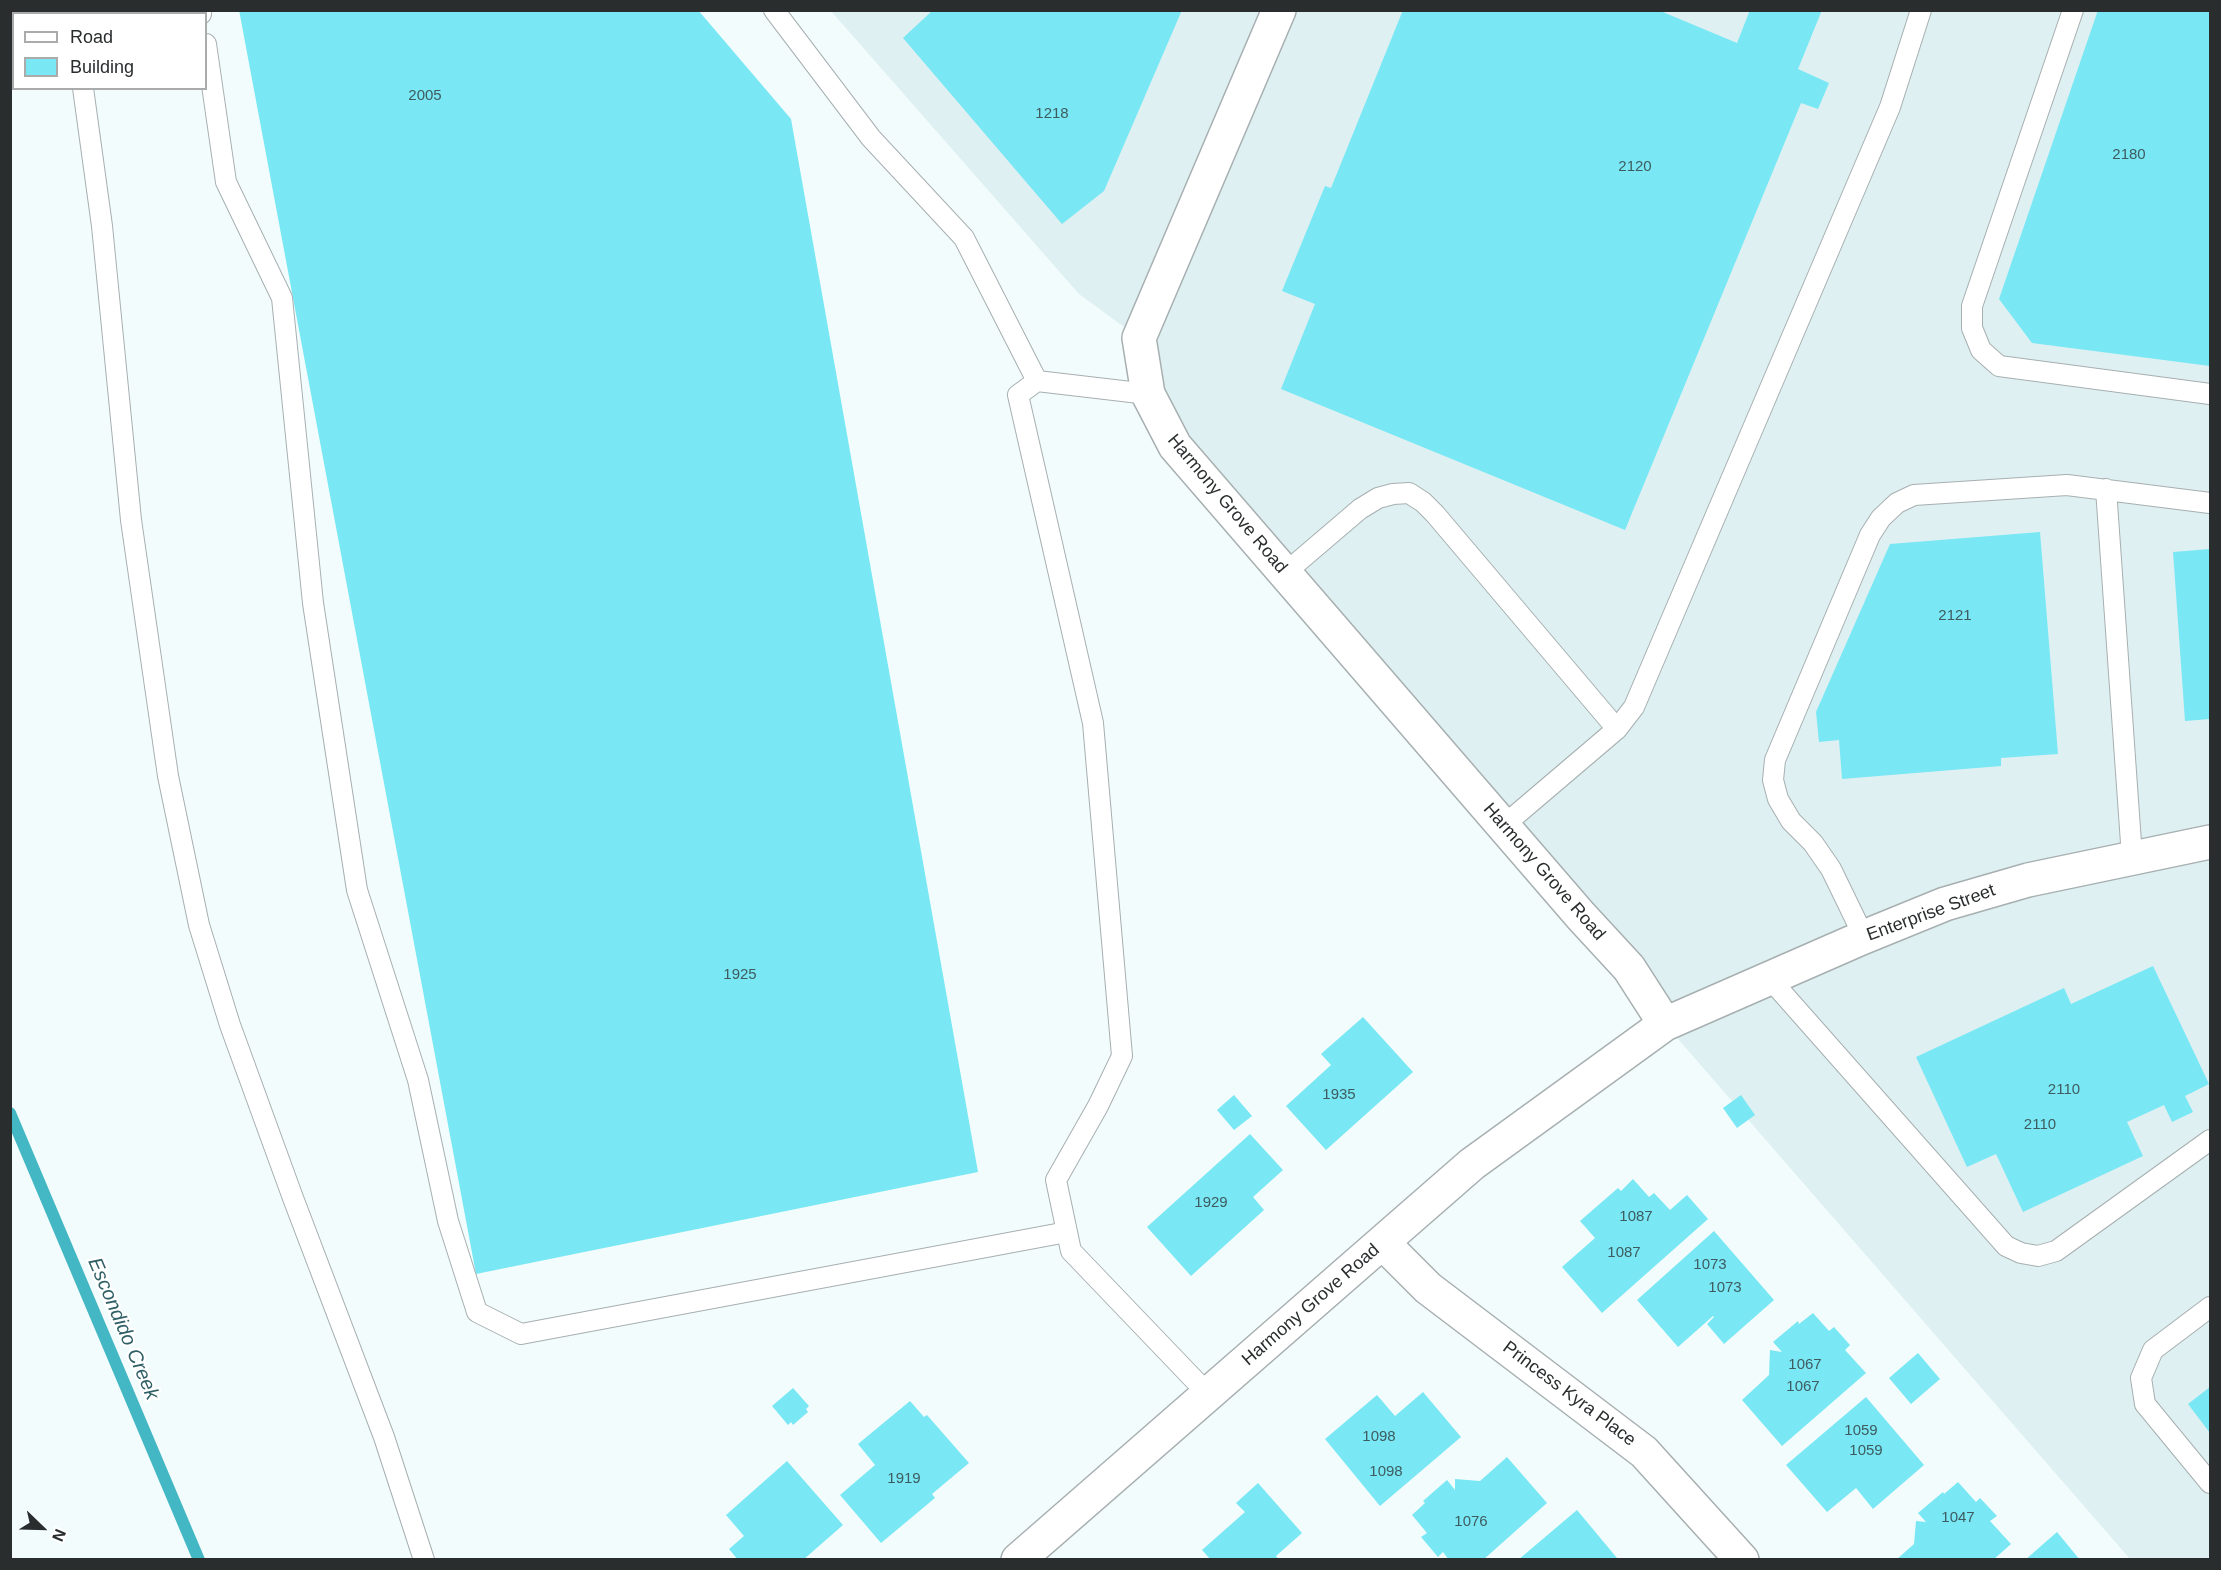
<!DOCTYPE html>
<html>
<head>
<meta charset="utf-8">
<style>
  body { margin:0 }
  #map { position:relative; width:2221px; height:1570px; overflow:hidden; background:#f3fcfd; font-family:Arial,sans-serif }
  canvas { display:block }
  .frame { position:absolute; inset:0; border:12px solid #2a2d2e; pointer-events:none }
  .legend { position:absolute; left:12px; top:12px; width:195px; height:78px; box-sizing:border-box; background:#fff; border:2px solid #aaabab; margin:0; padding:8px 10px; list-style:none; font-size:18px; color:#2a2d2e }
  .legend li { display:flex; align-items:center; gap:12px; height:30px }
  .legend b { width:30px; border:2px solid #aaabab }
  .north { position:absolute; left:12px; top:1498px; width:60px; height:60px; -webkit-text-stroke:4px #fff; paint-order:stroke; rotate:113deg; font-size:16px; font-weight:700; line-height:24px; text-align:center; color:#2a2d2e }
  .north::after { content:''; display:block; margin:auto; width:21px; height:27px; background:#2a2d2e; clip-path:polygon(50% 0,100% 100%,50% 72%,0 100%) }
</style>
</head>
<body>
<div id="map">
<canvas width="2221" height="1570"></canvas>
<div class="frame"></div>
<ul class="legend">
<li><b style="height:8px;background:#fff"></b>Road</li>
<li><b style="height:16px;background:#79e8f4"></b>Building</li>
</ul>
<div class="north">N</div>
</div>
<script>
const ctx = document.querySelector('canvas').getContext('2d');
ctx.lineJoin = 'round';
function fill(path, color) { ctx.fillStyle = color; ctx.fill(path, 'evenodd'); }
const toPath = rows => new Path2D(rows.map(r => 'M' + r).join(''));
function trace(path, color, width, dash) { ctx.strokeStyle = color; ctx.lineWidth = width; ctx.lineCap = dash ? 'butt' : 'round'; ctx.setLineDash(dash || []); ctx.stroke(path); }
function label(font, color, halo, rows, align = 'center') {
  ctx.font = font + ' Arial,sans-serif'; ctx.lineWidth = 4.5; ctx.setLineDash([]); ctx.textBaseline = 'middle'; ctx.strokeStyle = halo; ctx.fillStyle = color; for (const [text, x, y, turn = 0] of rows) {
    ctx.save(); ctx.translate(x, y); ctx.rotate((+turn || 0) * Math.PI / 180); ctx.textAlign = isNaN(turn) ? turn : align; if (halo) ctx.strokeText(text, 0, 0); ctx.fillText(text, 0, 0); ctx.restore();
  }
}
fill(toPath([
  [831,11,2210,11,2210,1559,2130,1559,1665,1024,1175,446,1139,338,1079,294]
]), '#def0f2');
trace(toPath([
  [10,1113,199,1560]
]), '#43b7c3', 12);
fill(toPath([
  [239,10,698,10,791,119,978,1172,476,1274],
  [933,10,1182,10,1104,191,1062,224,903,38],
  [1403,10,1658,10,1737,43,1750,10,1822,10,1798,69,1829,83,1818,109,1801,103,1625,530,1281,389,1315,304,1282,291,1325,186,1331,188],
  [2098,10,2210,10,2210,366,2032,343,1999,299],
  [2040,532,2058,754,2001,758,2001,766,1842,779,1839,740,1819,742,1816,712,1890,544],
  [2210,549,2210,719,2185,721,2173,552],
  [2153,966,2209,1084,2185,1096,2193,1112,2172,1122,2164,1105,2127,1122,2143,1156,2023,1212,1996,1154,1967,1167,1916,1057,2064,988,2071,1004],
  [1363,1017,1413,1072,1326,1150,1286,1106,1331,1065,1321,1054],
  [1234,1095,1252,1116,1234,1130,1217,1110],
  [1741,1095,1755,1115,1737,1128,1723,1108],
  [1250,1134,1283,1170,1253,1197,1264,1210,1191,1276,1147,1227],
  [1633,1179,1649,1197,1654,1193,1670,1210,1687,1195,1708,1219,1602,1313,1562,1267,1595,1238,1580,1221,1618,1188,1621,1191],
  [1714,1231,1774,1300,1724,1344,1707,1324,1714,1317,1713,1316,1678,1347,1637,1300],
  [1813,1313,1829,1331,1834,1327,1850,1345,1845,1350,1866,1373,1782,1446,1742,1400,1769,1375,1770,1350,1782,1352,1773,1342,1798,1321,1799,1324],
  [1918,1353,1940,1379,1911,1404,1889,1378],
  [2210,1387,2210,1433,2188,1404],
  [793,1388,809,1406,806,1409,808,1412,793,1425,791,1422,788,1425,772,1406],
  [1423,1392,1461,1437,1380,1506,1325,1439,1377,1395,1395,1416],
  [1866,1397,1924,1465,1873,1509,1856,1488,1827,1512,1786,1465],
  [910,1401,924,1417,927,1415,969,1463,932,1494,935,1498,881,1543,840,1495,875,1465,858,1444],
  [1507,1457,1547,1503,1483,1560,1449,1560,1443,1552,1438,1557,1421,1537,1427,1533,1412,1515,1425,1503,1423,1501,1447,1480,1455,1490,1455,1479,1480,1481],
  [787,1461,843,1525,803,1560,738,1560,729,1549,744,1536,726,1515],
  [1958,1482,1976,1502,1980,1498,1997,1516,1990,1521,2011,1544,1993,1560,1896,1560,1914,1544,1916,1521,1926,1522,1918,1513,1943,1492,1944,1494],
  [1258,1483,1302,1533,1276,1556,1279,1560,1211,1560,1202,1550,1245,1512,1236,1503],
  [1577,1510,1617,1558,1615,1560,1518,1560],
  [2057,1532,2080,1560,2025,1560]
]), '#79e8f4');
const service = toPath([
  [72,10,72,14],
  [201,10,201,14],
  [774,10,871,138,964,238,1037,381],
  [2073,10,1972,306,1972,328,1981,350,1999,366,2210,394],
  [206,44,226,182,282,298,313,603,357,890,418,1080,448,1221,477,1312,521,1334,1067,1232],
  [83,88,102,226,131,520,168,776,199,925,230,1025,293,1198,384,1437,424,1560],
  [1148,394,1037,381,1018,395,1093,723,1122,1056,1098,1106,1056,1180,1071,1251,1208,1394],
  [2106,489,2132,857],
  [1285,573,1360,509,1378,498,1393,494,1409,493,1423,502,1435,514,1617,729],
  [1503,826,1617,729,1634,707,1890,107,1921,10],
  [1864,937,1831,869,1813,843,1791,821,1778,799,1773,780,1775,760,1870,535,1881,518,1897,503,1914,495,2067,485,2210,503],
  [1770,979,2006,1246,2021,1253,2038,1256,2056,1251,2210,1140],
  [2210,1307,2153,1350,2141,1378,2145,1404,2210,1483]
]);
const minor = toPath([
  [1383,1243,1428,1288,1644,1452,1742,1560]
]);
const tertiary = toPath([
  [1279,10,1139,338,1148,394,1175,446,1581,916,1629,968,1665,1024],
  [1018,1560,1472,1164,1665,1024,1864,937,1945,904,2028,880,2210,842]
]);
trace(service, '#a7afb0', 22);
trace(minor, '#a7afb0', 36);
trace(tertiary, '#a7afb0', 36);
trace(service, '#fff', 20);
trace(minor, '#fff', 33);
trace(tertiary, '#fff', 33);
label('15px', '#3e5c60', null, [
  ["2005",425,96],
  ["1218",1052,114],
  ["2180",2129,155],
  ["2120",1635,167],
  ["2121",1955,616],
  ["1925",740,975],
  ["2110",2064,1090],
  ["1935",1339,1095],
  ["2110",2040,1125],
  ["1929",1211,1203],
  ["1087",1636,1217],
  ["1087",1624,1253],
  ["1073",1710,1265],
  ["1073",1725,1288],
  ["1067",1805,1365],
  ["1067",1803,1387],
  ["1059",1861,1431],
  ["1098",1379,1437],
  ["1059",1866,1451],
  ["1098",1386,1472],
  ["1919",904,1479],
  ["1047",1958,1518],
  ["1076",1471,1522]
]);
label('18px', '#2a2d2e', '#fff', [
  ["Harmony Grove Road",1227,504,50],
  ["Harmony Grove Road",1544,872,49],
  ["Enterprise Street",1931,913,-20],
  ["Harmony Grove Road",1311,1305,-41],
  ["Princess Kyra Place",1569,1394,37]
]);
label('italic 20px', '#306066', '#fff', [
  ["Escondido Creek",123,1329,67]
]);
</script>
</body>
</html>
